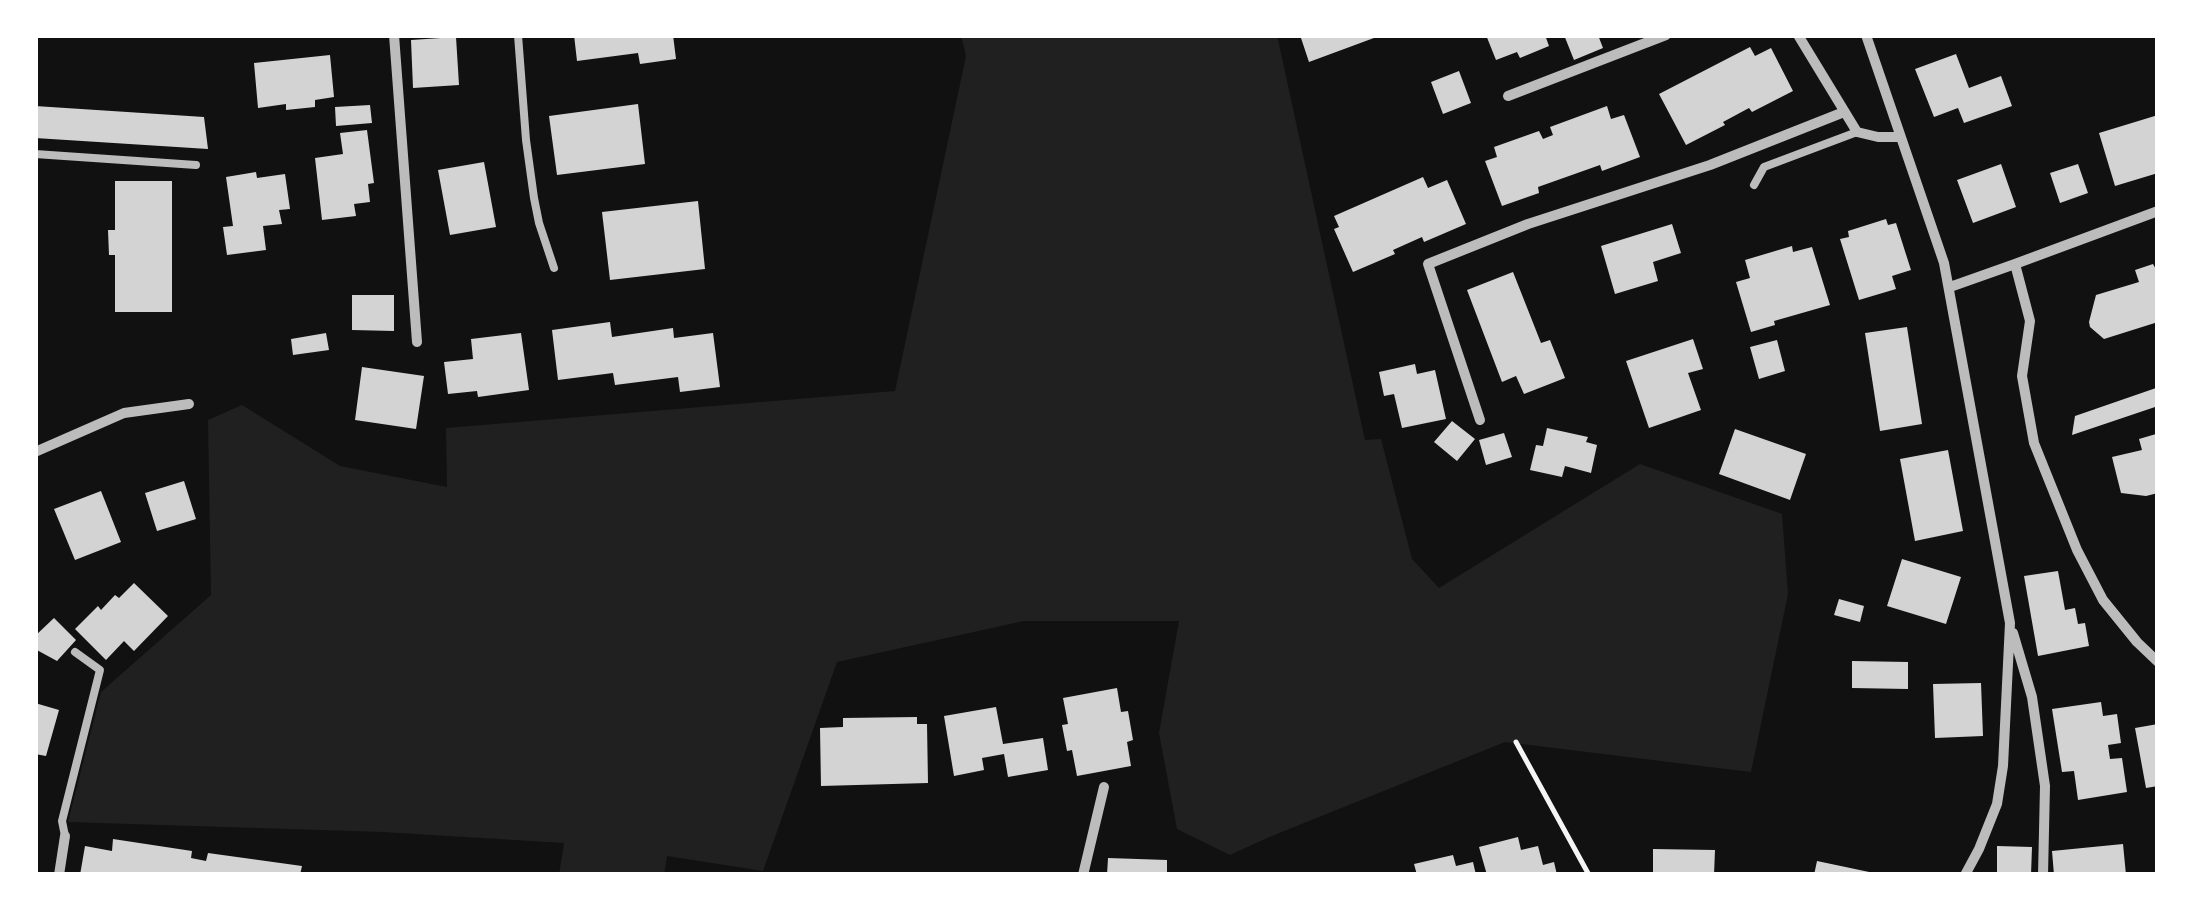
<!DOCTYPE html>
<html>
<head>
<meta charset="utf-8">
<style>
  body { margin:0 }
  #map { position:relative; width:2193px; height:910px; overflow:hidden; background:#111; font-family:"Source Sans 3",sans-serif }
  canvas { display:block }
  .frame { position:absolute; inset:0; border:38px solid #fff; pointer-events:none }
</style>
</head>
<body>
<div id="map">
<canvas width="2193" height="910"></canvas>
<div class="frame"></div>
</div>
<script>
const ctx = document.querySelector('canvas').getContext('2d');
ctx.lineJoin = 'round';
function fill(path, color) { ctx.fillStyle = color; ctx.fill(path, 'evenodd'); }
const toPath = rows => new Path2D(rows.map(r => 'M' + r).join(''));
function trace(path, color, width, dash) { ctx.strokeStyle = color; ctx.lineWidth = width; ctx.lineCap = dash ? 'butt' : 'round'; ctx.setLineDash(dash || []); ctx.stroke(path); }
fill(toPath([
  [961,35,1277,35,1365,440,1381,439,1412,559,1439,588,1640,464,1782,514,1788,594,1751,772,1505,742,1267,838,1230,855,1177,829,1159,733,1179,621,1024,621,837,662,763,871,667,856,664,875,559,875,564,843,383,832,68,822,101,692,211,595,208,420,242,405,340,466,447,487,446,428,895,391,966,56]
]), '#202020');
fill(toPath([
  [574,35,673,35,676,59,640,64,638,53,577,61],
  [1300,35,1382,35,1309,62],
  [1486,35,1545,35,1549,46,1520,58,1517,52,1496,60],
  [1564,35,1598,35,1603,48,1574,60],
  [456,37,459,85,413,88,411,40],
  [1750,47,1755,56,1771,48,1793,91,1752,112,1749,108,1723,122,1725,125,1686,145,1659,94],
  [1956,54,1969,88,2001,76,2012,106,1964,123,1958,108,1934,117,1915,69],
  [330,55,334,97,315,100,315,107,286,110,286,104,258,108,254,63],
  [1459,71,1471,103,1443,114,1431,82],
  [638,104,645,164,557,175,549,116],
  [370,105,372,123,336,126,335,107],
  [35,106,204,117,208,149,35,138],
  [1607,106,1611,119,1624,115,1640,157,1602,171,1600,165,1538,187,1539,193,1502,206,1485,161,1497,157,1494,147,1539,131,1543,139,1553,135,1550,127],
  [2158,115,2158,173,2115,186,2099,133],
  [367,130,374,183,368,184,370,202,354,204,356,216,322,220,315,158,343,154,340,133],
  [484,162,496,227,450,235,438,170],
  [2001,164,2016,207,1973,223,1957,180],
  [2078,164,2088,193,2060,203,2050,173],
  [256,172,257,178,285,174,290,209,279,210,282,224,263,226,266,250,227,255,223,227,233,226,226,177],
  [1423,177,1428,188,1447,180,1466,224,1424,242,1422,237,1393,250,1395,254,1353,272,1334,229,1339,227,1334,216],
  [115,181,172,181,172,312,115,312,115,255,109,255,108,230,115,230],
  [698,201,705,269,610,280,602,212],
  [1886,219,1888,225,1896,223,1911,270,1892,276,1896,289,1859,300,1840,239,1849,237,1848,231],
  [1672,224,1681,253,1653,262,1658,281,1615,294,1601,246],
  [1792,246,1793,252,1812,247,1830,305,1774,321,1775,325,1751,332,1736,282,1750,278,1745,260],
  [2153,264,2158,273,2158,322,2104,339,2090,327,2089,322,2096,295,2139,282,2135,270],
  [1513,272,1541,343,1550,340,1565,378,1524,394,1516,376,1502,382,1467,290],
  [352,295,394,295,394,331,352,330],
  [610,322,612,337,673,328,674,338,713,333,720,387,680,392,678,377,615,385,613,373,558,380,552,330],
  [1907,327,1922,424,1880,431,1865,333],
  [326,333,329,350,293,355,291,339],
  [521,333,529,390,478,397,477,391,448,394,444,362,473,359,471,339],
  [1693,339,1703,369,1688,373,1701,410,1649,428,1626,361],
  [1777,340,1785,371,1759,379,1750,347],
  [1415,364,1417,374,1435,370,1446,419,1402,428,1394,394,1384,396,1379,372],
  [362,367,424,376,416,429,355,420],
  [2156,388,2158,406,2072,435,2075,416],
  [1452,421,1475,439,1457,461,1434,442],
  [1547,428,1588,437,1586,442,1597,445,1591,473,1565,466,1562,477,1530,470,1536,445,1543,446],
  [1735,429,1806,454,1790,500,1719,474],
  [1504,433,1512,457,1486,465,1479,440],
  [2156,434,2158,493,2146,496,2121,493,2112,457,2142,450,2139,439],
  [1948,450,1963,531,1915,541,1900,459],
  [184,481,196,519,157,531,145,493],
  [101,491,121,542,75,560,54,509],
  [1902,559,1961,577,1946,624,1887,606],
  [2058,571,2065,610,2075,608,2078,624,2085,623,2089,646,2038,656,2024,576],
  [134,583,168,616,134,651,124,641,106,660,75,629,98,606,101,610,115,595,119,598],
  [1839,599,1864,606,1860,622,1834,615],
  [54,618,76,640,57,661,35,649,35,636],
  [1852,661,1908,662,1908,689,1852,688],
  [1981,683,1983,736,1935,738,1933,684],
  [1117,688,1121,712,1128,711,1133,740,1127,742,1131,766,1077,776,1072,750,1067,751,1062,725,1068,724,1063,698],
  [2101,702,2103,716,2117,714,2121,743,2108,745,2110,759,2122,758,2127,792,2078,800,2074,771,2062,772,2052,709],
  [35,703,59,710,46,756,35,754],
  [996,707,1003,744,1043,738,1048,770,1008,777,1004,754,982,758,984,770,954,776,944,716],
  [917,717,917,724,927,724,928,783,821,786,820,728,843,727,843,718],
  [2158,724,2158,786,2146,788,2135,728],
  [1518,837,1521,850,1538,846,1543,865,1554,862,1557,875,1500,875,1499,872,1487,875,1479,847],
  [113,839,192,851,191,858,206,861,208,853,302,866,300,875,80,875,85,846,112,851],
  [2123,844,2126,875,2054,875,2052,851],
  [1997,846,2032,847,2031,875,1997,875],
  [1653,849,1715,850,1714,875,1653,875],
  [1453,855,1456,866,1473,862,1476,875,1417,875,1414,864],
  [1108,858,1167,860,1167,875,1107,875],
  [1817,861,1874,873,1874,875,1814,875]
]), '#d3d3d3');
trace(toPath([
  [1516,742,1589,875]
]), '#f5f5f5', 5);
trace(toPath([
  [518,35,526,140,534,198,539,223,554,268],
  [35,154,196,165],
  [1754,185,1764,167,1857,132],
  [65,836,62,821,100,670,75,652]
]), '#bcbcbc', 8);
trace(toPath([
  [394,35,417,342],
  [1798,35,1857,132,1878,137,1899,137],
  [1866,35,1944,263,2010,623,2003,766,1997,804,1979,849,1965,875],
  [1508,96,1666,35],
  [2015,264,2158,211],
  [1950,287,2015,264,2030,321,2022,376,2034,443,2077,550,2103,600,2137,642,2158,662],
  [1480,420,1428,264,1528,224,1710,165,1844,112],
  [35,452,124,413,189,404],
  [2013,633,2032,697,2045,786,2043,875],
  [59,875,65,836],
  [1083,875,1104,787]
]), '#bcbcbc', 10);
</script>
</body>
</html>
